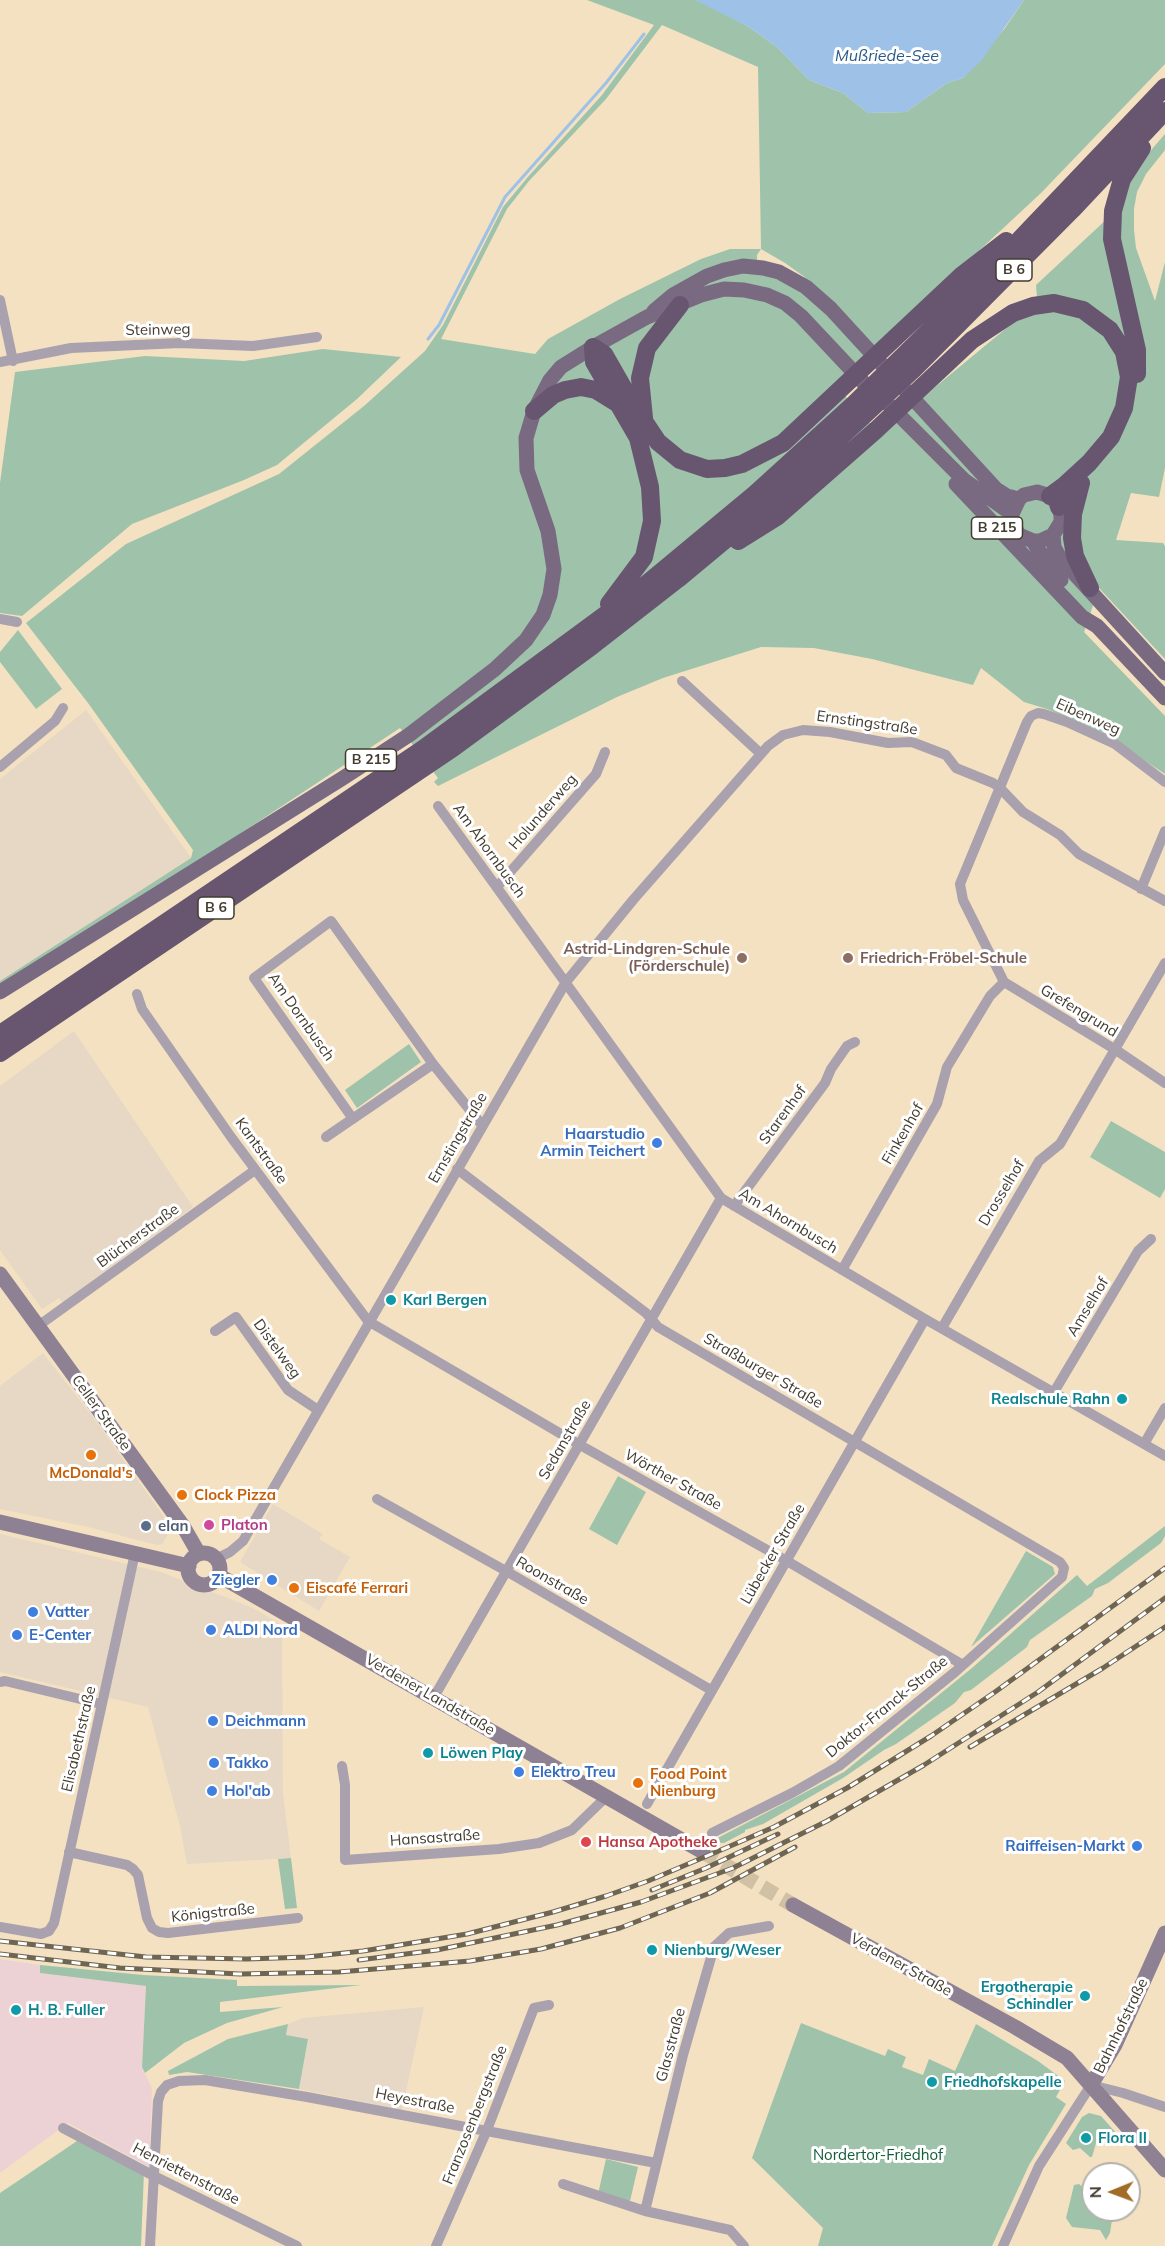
<!DOCTYPE html>
<html>
<head>
<meta charset="utf-8">
<style>
  body { margin:0 }
  #map { position:relative; width:1165px; height:2246px; overflow:hidden; background:#f4e1c1; font-family:Mulish,sans-serif }
  canvas { display:block }
  .north { position:absolute; left:1081px; top:2162px; width:60px; height:60px; box-sizing:border-box; background:#fff; border:2px solid #b3b1ab; border-radius:50%; rotate:269deg; font-size:16px; font-weight:700; line-height:24px; text-align:center; color:#423b2e }
  .north::after { content:''; display:block; margin:auto; width:21px; height:27px; background:#a26c26; clip-path:polygon(50% 0,100% 100%,50% 72%,0 100%) }
</style>
</head>
<body>
<div id="map">
<canvas width="1165" height="2246"></canvas>
<div class="north">N</div>
</div>
<script>
const ctx = document.querySelector('canvas').getContext('2d');
ctx.lineJoin = 'round';
function fill(path, color) { ctx.fillStyle = color; ctx.fill(path, 'evenodd'); }
const toPath = rows => new Path2D(rows.map(r => 'M' + r).join(''));
function trace(path, color, width, dash) { ctx.strokeStyle = color; ctx.lineWidth = width; ctx.lineCap = dash ? 'butt' : 'round'; ctx.setLineDash(dash || []); ctx.stroke(path); }
function label(font, color, halo, rows, align = 'center') {
  ctx.font = font + ' Mulish,sans-serif'; ctx.lineWidth = 6; ctx.setLineDash([]); ctx.textBaseline = 'middle'; ctx.strokeStyle = halo; ctx.fillStyle = color; for (const [text, x, y, turn = 0] of rows) {
    ctx.save(); ctx.translate(x, y); ctx.rotate((+turn || 0) * Math.PI / 180); ctx.textAlign = isNaN(turn) ? turn : align; if (halo) ctx.strokeText(text, 0, 0); ctx.fillText(text, 0, 0); ctx.restore();
  }
}
fill(toPath([
  [86,710,191,858,0,981,0,779],
  [74,1031,193,1207,63,1303,59,1298,42,1309,0,1250,0,1086],
  [43,1353,93,1417,169,1524,170,1531,162,1544,157,1545,88,1527,0,1509,0,1386],
  [273,1504,323,1534,319,1539,350,1557,319,1611,240,1562],
  [0,1534,161,1572,253,1608,282,1625,283,1794,291,1858,187,1864,180,1826,148,1707,0,1672],
  [424,2007,402,2110,299,2089,308,2040,286,2035,288,2024,303,2018]
]), '#e6d8c5');
fill(toPath([
  [0,1959,40,1965,40,1973,146,1986,142,2067,152,2088,149,2167,68,2123,0,2173]
]), '#edd2d5');
fill(toPath([
  [587,0,695,0,702,2,749,27,777,47,809,80,843,93,868,113,906,112,947,83,963,78,1005,28,1024,0,1165,0,1165,64,1041,193,835,385,882,436,934,388,1015,321,1038,312,1036,285,1123,204,1129,184,1139,164,1165,134,1165,150,1146,174,1137,192,1134,209,1134,230,1136,248,1155,301,1165,262,1165,468,1159,497,1131,493,1116,540,1163,543,1165,546,1165,659,1099,588,1084,632,1165,716,1165,774,1108,736,1047,709,1024,702,981,668,973,685,872,659,814,648,761,647,663,678,617,697,438,786,434,782,438,778,400,728,199,861,0,986,0,981,191,858,193,850,88,703,26,623,126,544,279,474,364,406,425,351,443,325,503,207,527,178,602,95,654,25],
  [662,25,758,67,761,249,730,249,701,259,620,299,548,339,535,354,441,339,507,209,529,181,606,99],
  [761,249,785,263,806,278,757,260,757,255],
  [323,349,401,357,357,399,277,465,244,480,132,524,22,616,0,613,0,483,15,372,145,356,244,361],
  [18,630,62,689,36,709,0,662,0,652],
  [409,1044,421,1062,357,1108,345,1090],
  [1111,1121,1165,1152,1165,1189,1160,1198,1090,1157],
  [618,1476,646,1492,617,1545,589,1529],
  [1165,1526,1165,1536,1161,1543,1108,1583,1095,1589,1092,1596,1030,1640,1027,1647,971,1690,964,1692,955,1703,896,1744,884,1750,843,1778,763,1824,745,1830,745,1832,724,1843,710,1842,844,1772,972,1668,1077,1575,1087,1586],
  [1026,1551,1053,1567,1055,1574,971,1647],
  [291,1858,297,1908,285,1909,278,1859],
  [40,1965,143,1975,237,1980,237,1986,361,1985,220,2002,220,2012,283,2007,227,2023,184,2043,145,2073,142,2067,146,1986,40,1973],
  [801,2023,885,2056,888,2049,906,2057,902,2067,923,2075,929,2059,955,2071,976,2024,1038,2061,1065,2081,1056,2097,1066,2104,1029,2165,992,2246,818,2246,823,2228,752,2158],
  [288,2024,286,2035,308,2039,299,2089,187,2072,169,2075,168,2071,228,2039],
  [1089,2113,1101,2116,1117,2134,1096,2143,1092,2157,1090,2157,1080,2148,1073,2150,1066,2143,1082,2117],
  [80,2139,144,2172,141,2246,0,2246,0,2193],
  [606,2159,638,2167,630,2201,598,2194],
  [1079,2184,1084,2188,1093,2186,1093,2210,1107,2210,1112,2220,1110,2233,1106,2240,1100,2230,1072,2227,1066,2218,1074,2185]
]), '#9ec3aa');
fill(toPath([
  [695,0,1024,0,981,61,963,78,947,83,906,112,868,113,843,93,809,80,777,47,749,27]
]), '#9ec1e7');
trace(toPath([
  [428,339,439,325,505,197,606,83,644,34]
]), '#9ec1e7', 3);
trace(toPath([
  [703,1852,793,1905]
]), '#d0c0a4', 15, [15, 8]);
trace(toPath([
  [0,300,13,361],
  [0,362,71,348,180,343,253,346,317,337],
  [0,619,17,622],
  [682,681,761,754],
  [0,767,55,721,63,708],
  [1165,782,1115,744,1067,722,1044,714,1038,713,1031,716,1027,722,960,884,963,900,1004,982,1116,1050,1165,1083],
  [438,806,721,1198,925,1319,1165,1456],
  [497,887,596,774,605,752],
  [1141,889,1165,831],
  [137,994,142,1009,231,1137,368,1321,580,1445,787,1561,963,1665],
  [353,1119,254,978,331,921,433,1064,482,1125],
  [326,1137,433,1064],
  [457,1169,646,1313,658,1327,1060,1562,1064,1568,1062,1577,955,1672,839,1766,792,1793,712,1833],
  [734,1206,825,1083,831,1069,847,1046,855,1042],
  [842,1270,937,1104,947,1067,990,996,1004,982],
  [38,1326,255,1170],
  [942,1328,1039,1161,1060,1144,1165,963],
  [215,1331,236,1317,288,1390,318,1410],
  [1054,1392,1138,1251,1151,1239],
  [1144,1444,1165,1408],
  [377,1499,506,1571,711,1690],
  [216,1559,230,1552,243,1541,566,982,633,900,768,746,783,735,803,730,830,732,888,743,912,742,946,755,956,768,993,783,1000,788,1023,812,1060,835,1079,854,1165,901],
  [0,1682,5,1681,101,1704],
  [434,1697,721,1198],
  [342,1766,345,1785,345,1860,499,1849,539,1843,572,1830,606,1797],
  [647,1804,925,1319],
  [69,1852,127,1865,133,1869,138,1875,147,1918,152,1928,159,1932,168,1933,298,1918],
  [0,1927,41,1934,49,1931,54,1923,135,1553],
  [63,2128,154,2176,297,2246],
  [563,2184,645,2211,730,2230,744,2246],
  [645,2211,683,2055,714,1947,729,1933,769,1926],
  [150,2246,158,2101,161,2092,167,2085,179,2081,205,2080,307,2097,656,2163],
  [436,2246,487,2130,534,2008,549,2005],
  [1003,2246,1039,2166,1091,2085,1123,2093,1165,2107]
]), '#aaa1ae', 10);
trace(toPath([
  [0,1274,183,1526,199,1554],
  [0,1522,189,1566],
  '188 1569a16 16 0 1 1 32 0a16 16 0 1 1-32 0Z',
  [218,1575,703,1852],
  [793,1905,1015,2027,1067,2058,1165,2170],
  [1091,2085,1115,2045,1165,1933]
]), '#8e8194', 15);
trace(toPath([
  [654,311,673,295,707,276,724,270,743,266,763,268,779,272,806,287,831,309,996,489,1007,496,1019,499],
  [956,484,1082,617,1097,626,1165,698],
  [1053,535,1040,541,1033,541,1019,535,1012,522,1012,514,1019,499,1024,495,1037,492,1050,496,1055,501,1061,514,1061,522,1053,535,1054,547,1060,558,1165,673],
  [1033,541,1050,569,1061,580],
  [0,992,343,778,409,735,495,669,526,640,543,615,550,595,554,569,548,531,527,470,526,438,534,411,550,380,561,367,593,347,647,317,701,295,724,289,744,290,767,295,785,303,801,316,877,397,888,404,964,480,1012,514]
]), '#7a6a81', 15);
trace(toPath([
  [593,347,604,354,632,403,658,442,680,460,707,469,725,468,742,464,783,443,962,275,1006,241],
  [593,347,594,362,638,438,650,487,652,521,644,557,609,604],
  [1137,374,1137,350,1112,239,1113,211,1122,179,1142,148],
  [534,411,553,395,565,390,581,387,596,390,617,403],
  [644,418,640,378,647,348,680,305],
  [1081,483,1073,514,1072,538,1075,556,1090,588],
  [1059,507,1079,483],
  [738,541,778,516,876,430,972,340,1013,313,1033,306,1054,303,1083,310,1110,330,1124,352,1129,377,1124,408,1111,437,1089,463,1065,485,1050,496],
  [0,1034,423,749,643,587,755,494,853,405,985,276,1165,87],
  [0,1053,453,748,592,646,678,579,773,500,914,369,1072,210,1165,111]
]), '#685671', 18);
const rail = toPath([
  [970,1747,1103,1668,1165,1627],
  [652,1890,706,1868,778,1834],
  [0,1941,146,1957,247,1959,307,1957,363,1951,467,1934,553,1912,606,1896,648,1881,728,1847,774,1827,847,1788,931,1736,995,1692,1165,1568],
  [0,1954,120,1968,240,1974,339,1972,470,1961,541,1949,620,1928,710,1893,795,1847],
  [359,1960,437,1950,557,1925,641,1902,733,1868,827,1821,924,1765,1038,1692,1165,1598]
]);
trace(rail, '#6f6553', 5);
trace(rail, '#fff', 3, [9]);
for (const [x, y, r, color] of [
  [742,958,6,"#8d6e63"],
  [848,958,6,"#8d6e63"],
  [657,1143,6,"#3f7fe0"],
  [391,1300,6,"#0f9aa8"],
  [1122,1399,6,"#0f9aa8"],
  [91,1455,6,"#e8710a"],
  [182,1495,6,"#e8710a"],
  [209,1525,6,"#d1479c"],
  [146,1526,6,"#5c6f8a"],
  [272,1580,6,"#3f7fe0"],
  [294,1588,6,"#e8710a"],
  [33,1612,6,"#3f7fe0"],
  [211,1630,6,"#3f7fe0"],
  [17,1635,6,"#3f7fe0"],
  [213,1721,6,"#3f7fe0"],
  [428,1753,6,"#0f9aa8"],
  [214,1763,6,"#3f7fe0"],
  [519,1772,6,"#3f7fe0"],
  [638,1783,6,"#e8710a"],
  [212,1791,6,"#3f7fe0"],
  [586,1842,6,"#e0444e"],
  [1137,1846,6,"#3f7fe0"],
  [652,1950,6,"#0f9aa8"],
  [1085,1996,6,"#0f9aa8"],
  [16,2010,6,"#0f9aa8"],
  [932,2082,6,"#0f9aa8"],
  [1086,2138,6,"#0f9aa8"]
]) { const dot = new Path2D(); dot.arc(x, y, r, 0, 2 * Math.PI); ctx.fillStyle = color; ctx.fill(dot); trace(dot, '#fff', 2); }
for (const [x, y, w] of [
  [1014,270,36],
  [997,528,51],
  [371,760,51],
  [216,908,36]
]) { const box = new Path2D(); box.roundRect(x - w / 2, y - 11, w, 22, 4.5); ctx.fillStyle = '#fff'; ctx.fill(box); trace(box, '#423b2e', 1.5); }
label('bold 14px', '#423b2e', null, [
  ["B 6",1014,270],
  ["B 215",997,528],
  ["B 215",371,760],
  ["B 6",216,908]
]);
label('15px', '#423b2e', '#fff', [
  ["Steinweg",158,330,-1],
  ["Eibenweg",1088,717,24],
  ["Ernstingstraße",867,723,8],
  ["Holunderweg",543,812,-49],
  ["Am Ahornbusch",489,851,54],
  ["Grefengrund",1079,1011,31],
  ["Am Dornbusch",301,1017,55],
  ["Starenhof",783,1115,-54],
  ["Finkenhof",903,1134,-60],
  ["Ernstingstraße",458,1138,-60],
  ["Kantstraße",261,1151,54],
  ["Drosselhof",1002,1193,-59],
  ["Am Ahornbusch",788,1221,31],
  ["Blücherstraße",138,1236,-36],
  ["Amselhof",1088,1307,-59],
  ["Distelweg",277,1349,54],
  ["Straßburger Straße",763,1371,30],
  ["Celler Straße",101,1413,54],
  ["Sedanstraße",565,1440,-60],
  ["Wörther Straße",673,1480,29],
  ["Lübecker Straße",773,1554,-60],
  ["Roonstraße",552,1581,30],
  ["Verdener Landstraße",430,1695,30],
  ["Doktor-Franck-Straße",887,1707,-39],
  ["Elisabethstraße",79,1739,-77],
  ["Hansastraße",435,1838,-4],
  ["Königstraße",213,1913,-6],
  ["Verdener Straße",901,1965,29],
  ["Bahnhofstraße",1121,2026,-64],
  ["Glasstraße",671,2045,-75],
  ["Heyestraße",415,2101,11],
  ["Franzosenbergstraße",475,2115,-68],
  ["Henriettenstraße",186,2174,27]
]);
label('bold 15px', '#785e54', '#fff', [
  ["Astrid-Lindgren-Schule",730,949],
  ["(Förderschule)",730,966],
  ["Friedrich-Fröbel-Schule",860,958,"left"]
], 'right');
label('bold 15px', '#366cbe', '#fff', [
  ["Haarstudio",645,1134,"right"],
  ["Armin Teichert",645,1151,"right"],
  ["Ziegler",260,1580,"right"],
  ["Vatter",45,1612],
  ["ALDI Nord",223,1630],
  ["E-Center",29,1635],
  ["Deichmann",225,1721],
  ["Takko",226,1763],
  ["Elektro Treu",531,1772],
  ["Hol'ab",224,1791],
  ["Raiffeisen-Markt",1125,1846,"right"]
], 'left');
label('bold 15px', '#0d838f', '#fff', [
  ["Karl Bergen",403,1300],
  ["Realschule Rahn",1110,1399,"right"],
  ["Löwen Play",440,1753],
  ["Nienburg/Weser",664,1950],
  ["Ergotherapie",1073,1987,"right"],
  ["Schindler",1073,2004,"right"],
  ["H. B. Fuller",28,2010],
  ["Friedhofskapelle",944,2082],
  ["Flora II",1098,2138]
], 'left');
label('bold 15px', '#c56008', '#fff', [
  ["McDonald's",91,1473,"center"],
  ["Clock Pizza",194,1495],
  ["Eiscafé Ferrari",306,1588],
  ["Food Point",650,1774],
  ["Nienburg",650,1791]
], 'left');
label('bold 15px', '#b23c85', '#fff', [
  ["Platon",221,1525]
], 'left');
label('bold 15px', '#4e5e75', '#fff', [
  ["elan",158,1526]
], 'left');
label('bold 15px', '#be3a42', '#fff', [
  ["Hansa Apotheke",598,1842]
], 'left');
label('15px', '#105d36', '#fff', [
  ["Nordertor-Friedhof",878,2155]
]);
label('italic 16px', '#295889', '#fff', [
  ["Mußriede-See",887,56]
]);
</script>
</body>
</html>
